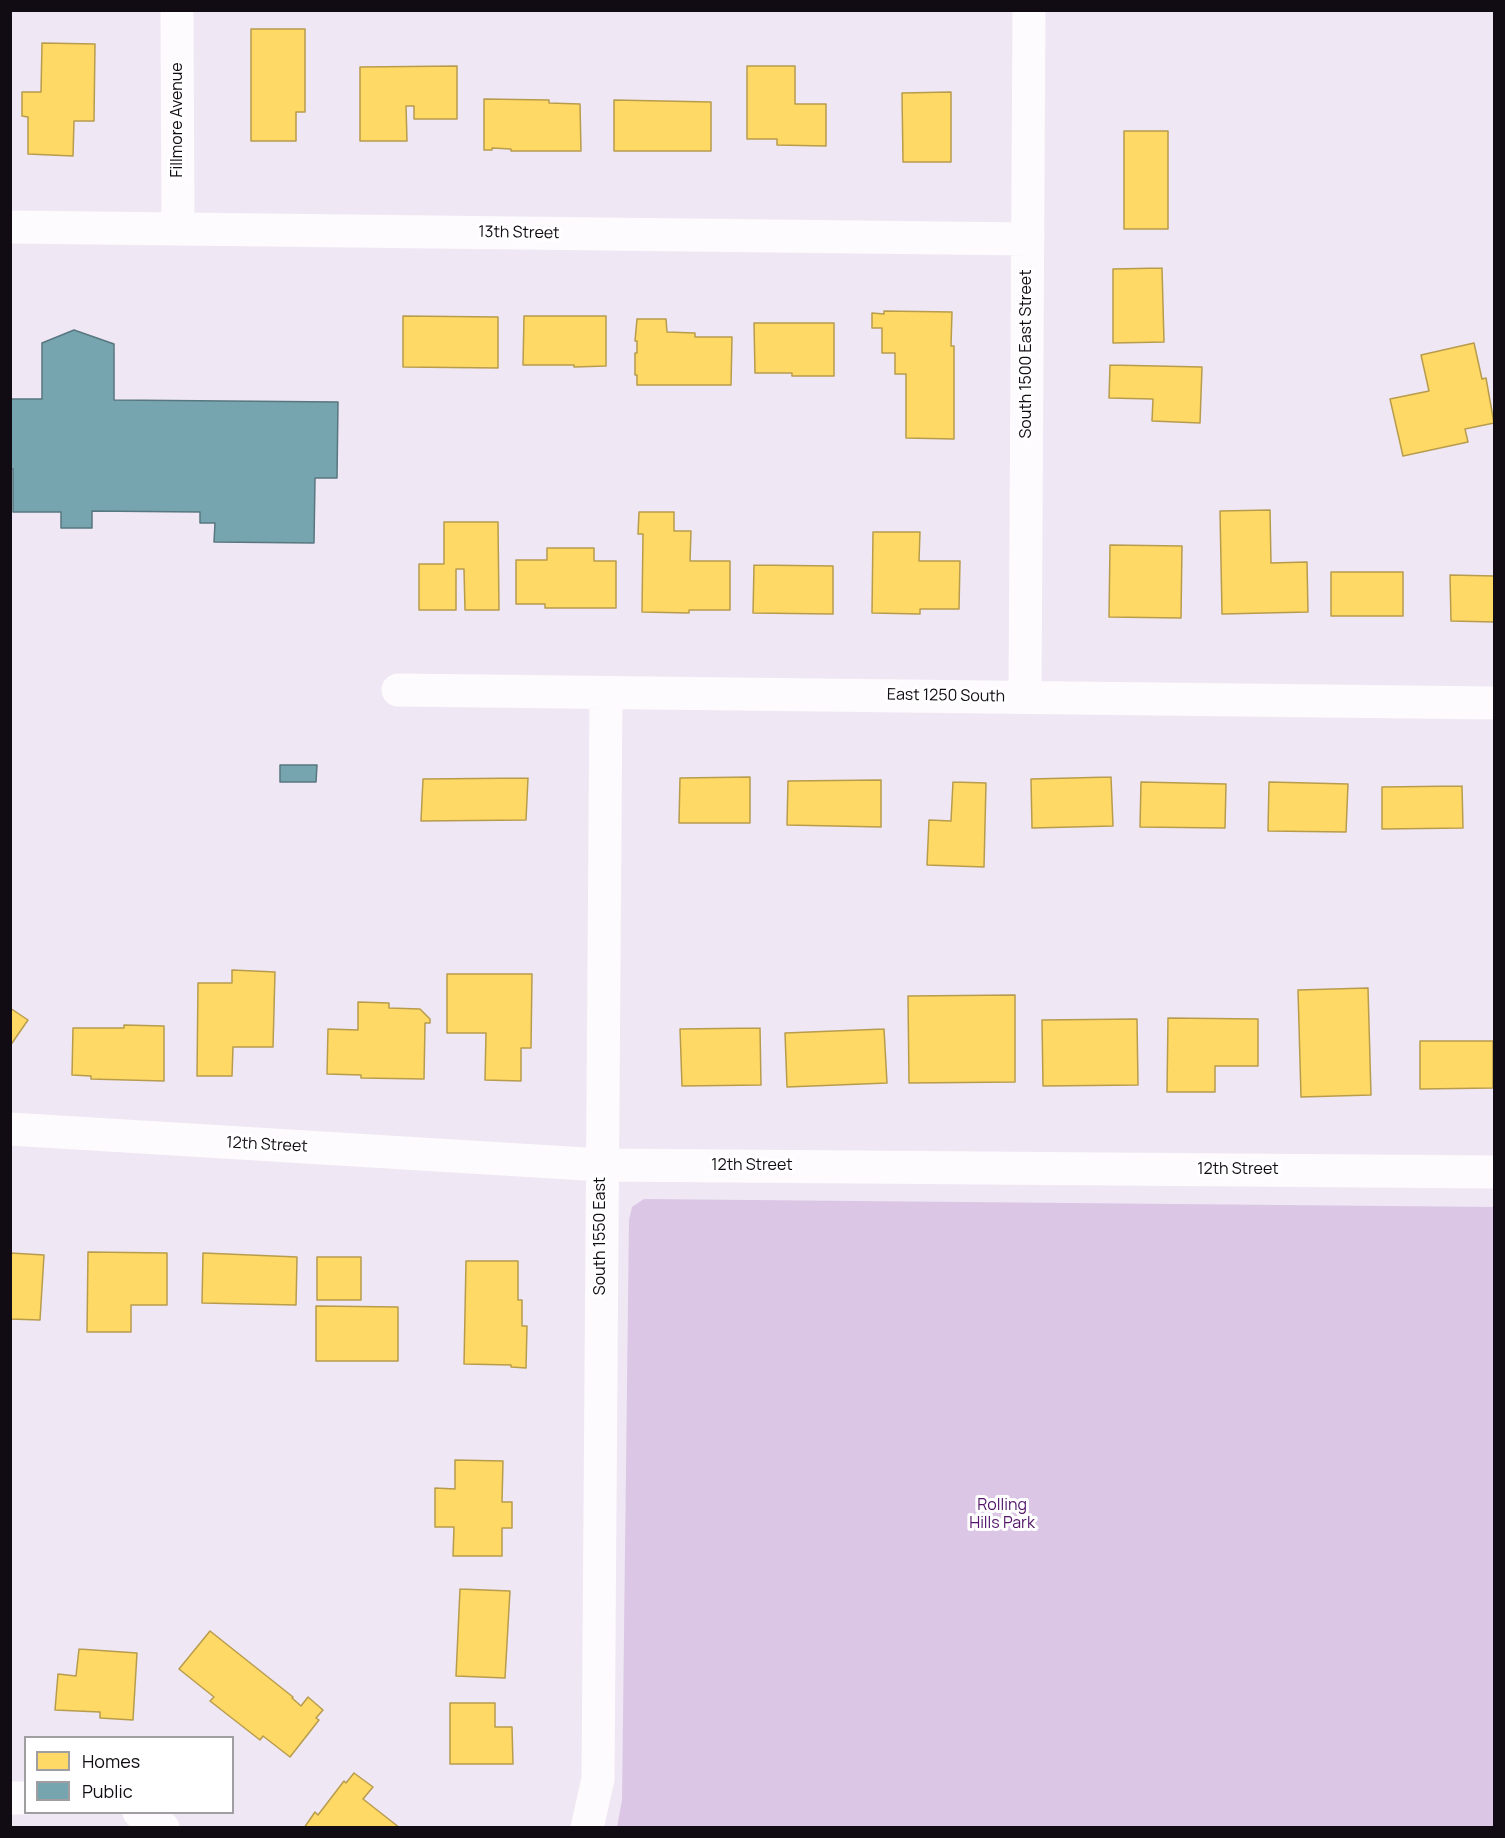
<!DOCTYPE html>
<html>
<head>
<meta charset="utf-8">
<style>
  body { margin:0 }
  #map { position:relative; width:1505px; height:1838px; overflow:hidden; background:#efe7f3; font-family:Manrope,sans-serif }
  canvas { display:block }
  .frame { position:absolute; inset:0; border:12px solid #110c13; pointer-events:none }
  .legend { position:absolute; left:24px; top:1736px; width:210px; height:78px; box-sizing:border-box; background:#fff; border:2px solid #a09ea1; margin:0; padding:8px 10px; list-style:none; font-size:18px; color:#110c13 }
  .legend li { display:flex; align-items:center; gap:12px; height:30px }
  .legend b { width:30px; border:2px solid #a09ea1 }
</style>
</head>
<body>
<div id="map">
<canvas width="1505" height="1838"></canvas>
<div class="frame"></div>
<ul class="legend">
<li><b style="height:16px;background:#ffd966"></b>Homes</li>
<li><b style="height:16px;background:#76a5af"></b>Public</li>
</ul>
</div>
<script>
const ctx = document.querySelector('canvas').getContext('2d');
ctx.lineJoin = 'round';
function fill(path, color) { ctx.fillStyle = color; ctx.fill(path, 'evenodd'); }
const toPath = rows => new Path2D(rows.map(r => 'M' + r).join(''));
function trace(path, color, width, dash) { ctx.strokeStyle = color; ctx.lineWidth = width; ctx.lineCap = dash ? 'butt' : 'round'; ctx.setLineDash(dash || []); ctx.stroke(path); }
function label(font, color, halo, rows, align = 'center') {
  ctx.font = font + ' Manrope,sans-serif'; ctx.lineWidth = 6; ctx.setLineDash([]); ctx.textBaseline = 'middle'; ctx.strokeStyle = halo; ctx.fillStyle = color; for (const [text, x, y, turn = 0] of rows) {
    ctx.save(); ctx.translate(x, y); ctx.rotate((+turn || 0) * Math.PI / 180); ctx.textAlign = isNaN(turn) ? turn : align; if (halo) ctx.strokeText(text, 0, 0); ctx.fillText(text, 0, 0); ctx.restore();
  }
}
fill(toPath([
  [644,1199,1494,1207,1494,1827,617,1827,622,1800,629,1220,632,1207]
]), '#dbc6e5');
const homes = toPath([
  [251,29,305,29,305,112,296,112,296,141,251,141,251,29],
  [42,43,95,44,94,121,74,121,73,156,28,154,28,117,22,116,22,92,41,92,42,43],
  [457,66,457,119,414,119,414,106,406,106,407,141,360,141,360,67,457,66],
  [747,66,795,66,795,104,826,104,826,146,777,145,777,139,747,139,747,66],
  [951,92,951,162,903,162,902,93,951,92],
  [484,99,549,100,549,103,580,104,581,151,511,151,511,149,492,148,492,150,484,150,484,99],
  [614,100,711,102,711,151,614,151,614,100],
  [1124,131,1168,131,1168,229,1124,229,1124,131],
  [1162,268,1164,342,1113,343,1113,269,1162,268],
  [884,311,952,312,951,346,954,346,954,439,906,438,906,374,895,374,895,353,882,353,882,328,872,328,872,313,884,314,884,311],
  [403,316,498,317,498,368,403,367,403,316],
  [524,316,606,316,606,366,574,367,574,365,523,365,524,316],
  [637,319,666,319,667,332,695,333,695,337,732,337,731,385,637,385,637,375,635,375,635,353,637,353,637,341,635,341,637,319],
  [754,323,834,323,834,376,792,376,792,373,755,373,754,323],
  [1474,343,1482,379,1486,378,1494,423,1465,429,1468,442,1403,456,1390,399,1429,391,1421,355,1474,343],
  [1110,365,1202,367,1200,423,1152,421,1153,399,1109,398,1110,365],
  [1270,510,1271,563,1307,562,1308,612,1222,614,1220,511,1270,510],
  [639,512,674,512,674,531,691,531,690,561,730,561,730,610,689,610,689,613,642,612,643,534,638,534,639,512],
  [444,522,498,522,499,610,465,610,464,569,456,569,456,610,419,610,419,564,444,564,444,522],
  [873,532,920,532,919,561,960,561,959,609,920,609,920,614,872,613,873,532],
  [1110,545,1182,546,1181,618,1109,617,1110,545],
  [547,548,594,548,594,561,616,561,616,608,545,608,545,604,516,604,516,560,547,560,547,548],
  [754,565,833,566,833,614,753,613,754,565],
  [1331,572,1403,572,1403,616,1331,616,1331,572],
  [1450,575,1494,576,1494,622,1451,621,1450,575],
  [750,777,750,823,679,823,680,778,750,777],
  [1111,777,1113,826,1032,828,1031,779,1111,777],
  [528,778,526,820,421,821,423,779,528,778],
  [881,780,881,827,787,825,788,781,881,780],
  [953,782,986,783,984,867,927,865,929,820,951,821,953,782],
  [1141,782,1226,784,1225,828,1140,827,1141,782],
  [1269,782,1348,784,1346,832,1268,831,1269,782],
  [1462,786,1463,828,1382,829,1382,787,1462,786],
  [232,970,275,972,273,1047,233,1047,232,1076,197,1076,198,983,232,983,232,970],
  [447,974,532,974,531,1048,521,1048,521,1081,485,1080,486,1033,447,1033,447,974],
  [1368,988,1371,1095,1301,1097,1298,990,1368,988],
  [1015,995,1015,1082,909,1083,908,996,1015,995],
  [358,1002,389,1003,389,1008,420,1009,430,1019,430,1023,425,1023,424,1079,361,1078,361,1075,327,1074,328,1029,358,1030,358,1002],
  [10,1008,28,1020,10,1046,10,1008],
  [1168,1018,1258,1019,1258,1066,1215,1066,1215,1092,1167,1092,1168,1018],
  [1137,1019,1138,1085,1043,1086,1042,1020,1137,1019],
  [124,1025,164,1026,164,1081,91,1079,91,1076,72,1075,73,1028,124,1028,124,1025],
  [760,1028,761,1085,682,1086,680,1029,760,1028],
  [884,1029,887,1083,787,1087,785,1033,884,1029],
  [1420,1041,1493,1041,1493,1088,1420,1089,1420,1041],
  [88,1252,167,1253,167,1305,131,1305,131,1332,87,1332,88,1252],
  [10,1253,44,1255,40,1320,10,1319,10,1253],
  [203,1253,297,1257,296,1305,202,1303,203,1253],
  [317,1257,361,1257,361,1300,317,1300,317,1257],
  [466,1261,518,1261,518,1300,522,1300,522,1326,527,1326,526,1368,511,1367,511,1365,464,1364,466,1261],
  [316,1306,398,1307,398,1361,316,1361,316,1306],
  [455,1460,503,1461,502,1502,512,1502,512,1528,502,1528,502,1556,453,1556,454,1527,435,1527,435,1488,455,1489,455,1460],
  [460,1589,510,1591,505,1678,456,1676,460,1589],
  [210,1631,293,1697,292,1698,301,1706,308,1697,323,1710,316,1718,319,1720,290,1757,263,1736,260,1740,210,1701,214,1697,179,1669,210,1631],
  [79,1649,137,1653,133,1720,100,1718,100,1712,55,1710,58,1674,76,1676,79,1649],
  [450,1703,495,1703,495,1727,512,1727,513,1764,450,1764,450,1703],
  [354,1773,373,1787,363,1799,400,1828,304,1828,315,1812,318,1815,344,1781,346,1783,354,1773]
]);
fill(homes, '#ffd966');
trace(homes, '#b89c4d', 1.5);
const public = toPath([
  [74,330,114,344,114,400,338,402,337,478,315,478,314,543,214,542,215,523,200,523,200,512,92,511,92,528,61,528,61,512,13,512,13,469,10,469,10,399,42,399,42,343,74,330],
  [280,765,317,765,316,782,280,782,280,765]
]);
fill(public, '#76a5af');
trace(public, '#587780', 1.5);
trace(toPath([
  [177,10,178,229],
  [10,227,1028,239],
  [398,690,1494,703],
  [1025,697,1029,10],
  [10,1129,602,1165,1494,1172],
  [10,1798,26,1798],
  [139,1812,149,1815,163,1828],
  [587,1828,598,1779,606,693]
]), '#fdfbfd', 33);
label('16px', '#110c13', '#fff', [
  ["Fillmore Avenue",178,120,-90],
  ["13th Street",519,233,1],
  ["South 1500 East Street",1027,354,-90],
  ["East 1250 South",946,696,1],
  ["12th Street",267,1145,3],
  ["12th Street",752,1166],
  ["12th Street",1238,1170],
  ["South 1550 East",601,1236,-90]
]);
label('16px', '#521369', '#fff', [
  ["Rolling",1002,1506],
  ["Hills Park",1002,1524]
]);
</script>
</body>
</html>
